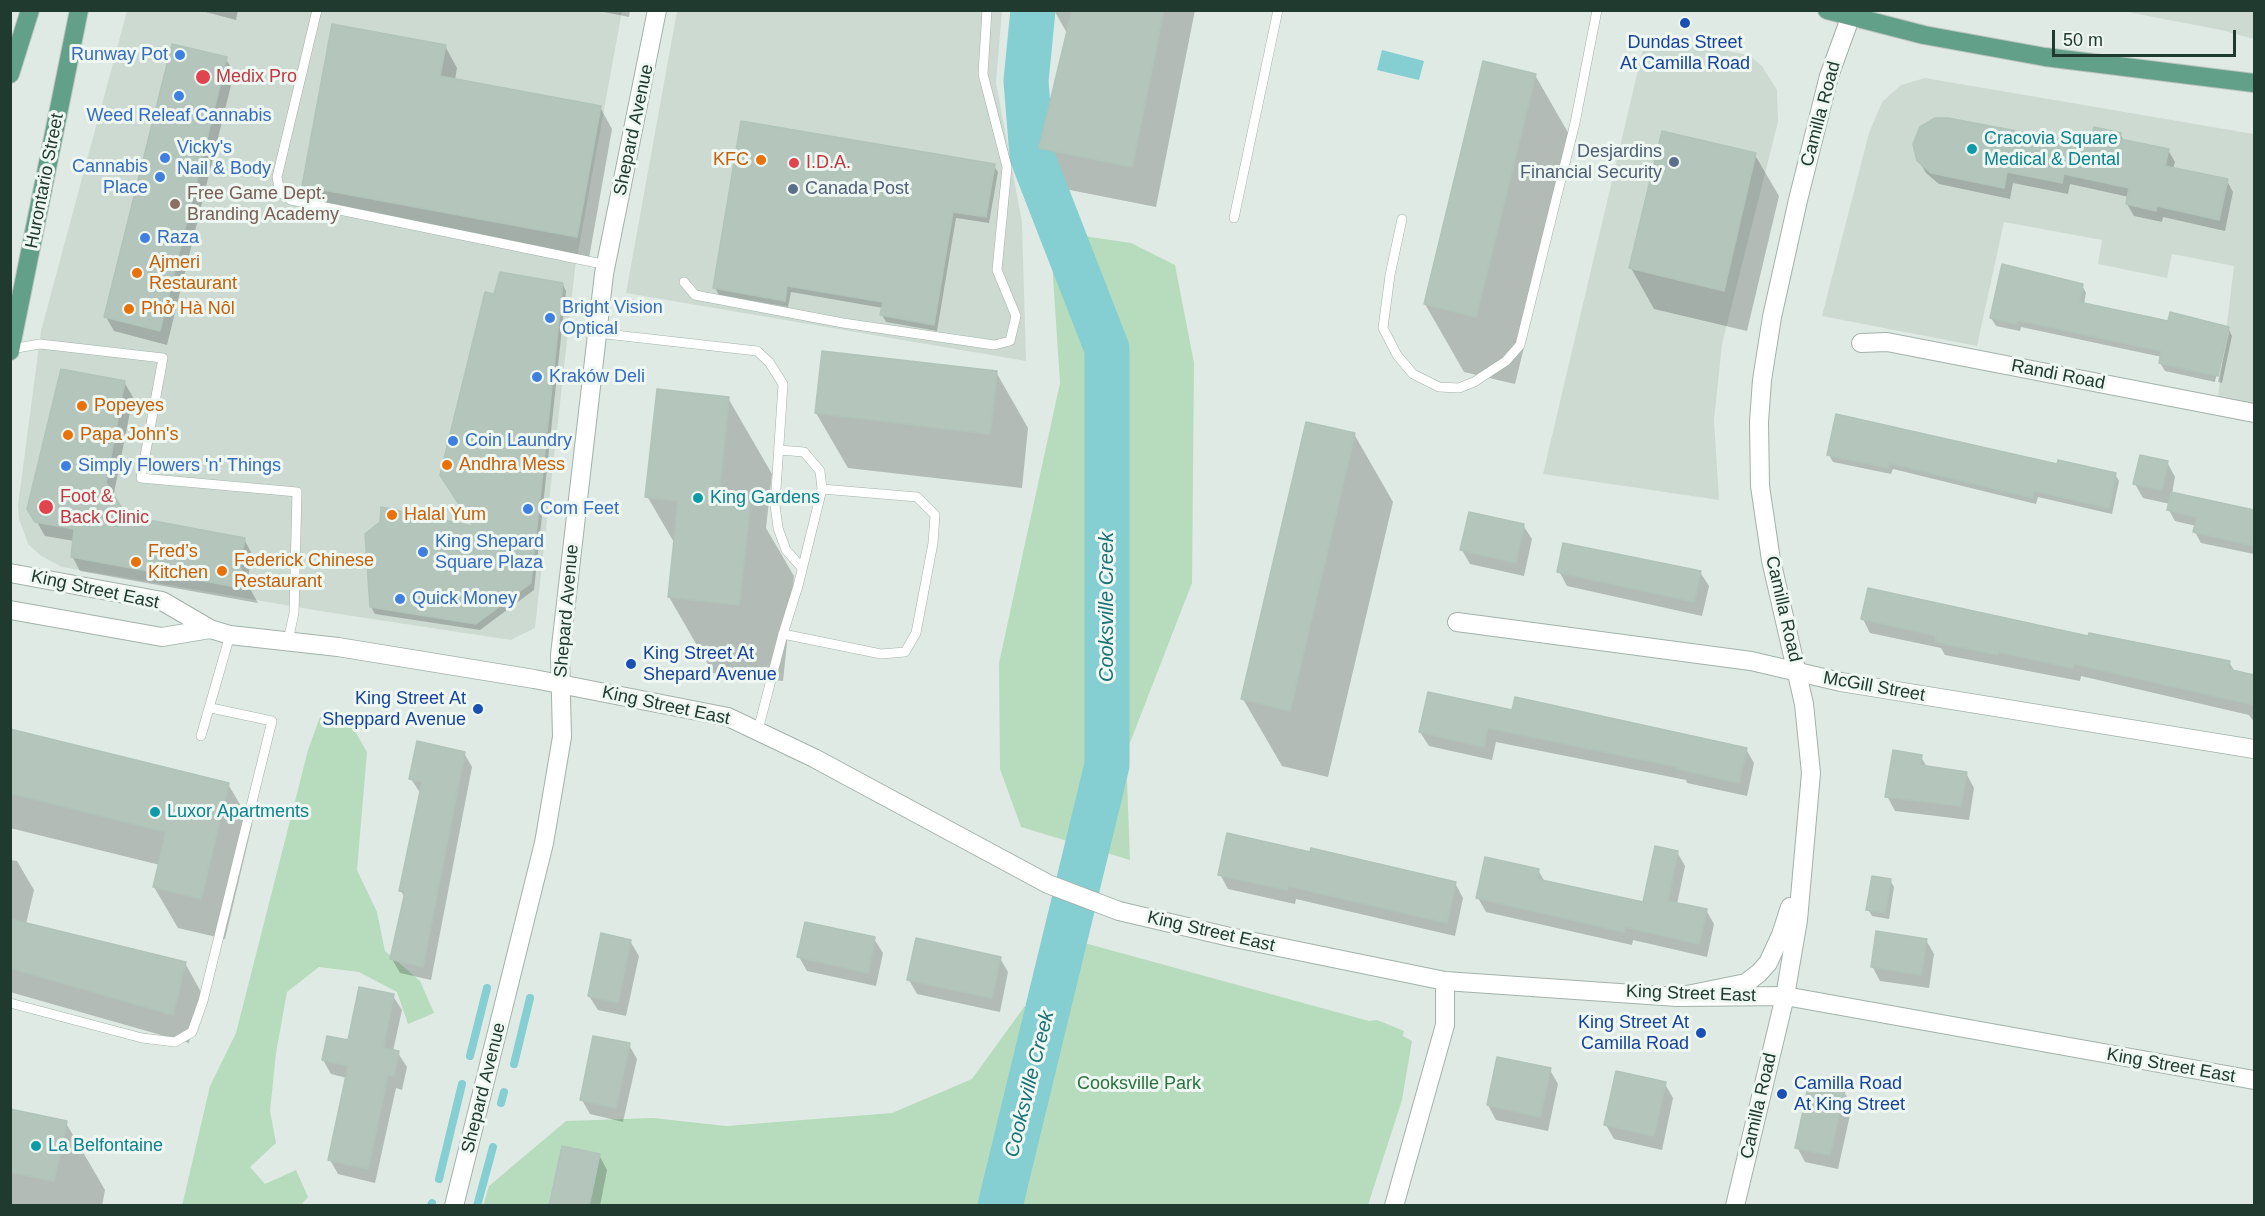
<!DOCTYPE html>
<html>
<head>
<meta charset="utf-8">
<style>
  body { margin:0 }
  #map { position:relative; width:2265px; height:1216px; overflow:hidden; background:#dfeae4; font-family:Helvetica,sans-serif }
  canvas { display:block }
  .frame { position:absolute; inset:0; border:12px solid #203a30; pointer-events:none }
  .scale { position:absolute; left:2052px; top:30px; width:184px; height:27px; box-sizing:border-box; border:3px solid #203a30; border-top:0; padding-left:8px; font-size:18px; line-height:21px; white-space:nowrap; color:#203a30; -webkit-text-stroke:4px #eff7f2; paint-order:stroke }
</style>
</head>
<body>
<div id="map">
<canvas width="2265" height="1216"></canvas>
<div class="frame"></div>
<div class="scale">50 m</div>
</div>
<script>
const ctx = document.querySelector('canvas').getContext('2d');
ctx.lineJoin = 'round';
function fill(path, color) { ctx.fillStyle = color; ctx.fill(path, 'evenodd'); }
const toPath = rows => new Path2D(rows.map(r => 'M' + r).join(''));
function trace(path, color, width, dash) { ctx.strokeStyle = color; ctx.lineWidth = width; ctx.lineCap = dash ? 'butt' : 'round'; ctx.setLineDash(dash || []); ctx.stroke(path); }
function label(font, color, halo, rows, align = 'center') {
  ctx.font = font + ' Helvetica,sans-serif'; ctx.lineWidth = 6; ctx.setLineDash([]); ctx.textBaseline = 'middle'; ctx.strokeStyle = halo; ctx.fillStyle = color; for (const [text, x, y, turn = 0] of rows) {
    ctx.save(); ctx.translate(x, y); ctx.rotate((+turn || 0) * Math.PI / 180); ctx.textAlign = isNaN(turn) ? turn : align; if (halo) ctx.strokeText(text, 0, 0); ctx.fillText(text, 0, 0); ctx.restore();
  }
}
fill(toPath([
  [127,11,622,11,575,269,535,628,511,640,326,612,62,567,41,556,28,544,19,519,18,505,41,331],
  [677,11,1002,11,996,83,1022,222,1026,361,626,293],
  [2122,11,2254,11,2254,39,2221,30],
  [1646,36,1749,55,1762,66,1777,90,1778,122,1722,344,1714,420,1719,500,1543,474],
  [1925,78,2254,134,2254,403,2218,397,2234,266,2172,254,2167,278,2098,264,2102,240,2004,222,1977,346,1822,316,1869,133,1882,102,1901,85]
]), '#cddad2');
fill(toPath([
  [1050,231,1131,243,1175,265,1194,363,1192,583,1126,753,1130,860,1021,827,1000,769,999,663,1060,383],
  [320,717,348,719,367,752,357,870,377,912,385,951,420,981,434,1013,408,1024,397,992,359,972,319,967,287,992,276,1053,270,1111,276,1143,250,1167,265,1184,296,1170,308,1197,301,1205,182,1206,210,1086,236,1033,308,750],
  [1048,933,1369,1021,1377,1020,1404,1031,1403,1036,1412,1041,1402,1100,1368,1205,483,1206,489,1186,566,1121,653,1118,726,1126,892,1113,972,1079,1024,1007,1031,1006]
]), '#b7dcbd');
fill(toPath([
  [1382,50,1424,61,1419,80,1377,70]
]), '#85ced1');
fill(toPath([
  [198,10,238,10,236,20],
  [594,10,630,10,629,17],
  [1054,10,1195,10,1156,207,1065,189,1041,147,1068,35],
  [445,46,457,68,455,80,600,107,612,129,589,258,316,208,304,186],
  [226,59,234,73,167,345,114,331,106,317],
  [1535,75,1574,143,1515,384,1464,372,1425,304],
  [2120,134,2124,141,2168,150,2175,162,2173,169,2227,181,2233,192,2225,231,2163,217,2162,222,2134,216,2127,204,2129,197,2070,184,2068,194,2013,183,2010,199,1939,184,1926,173,1919,161,2091,147],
  [1755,155,1779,196,1747,331,1654,309,1631,268],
  [994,166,998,172,989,223,956,218,937,331,886,322,882,315,883,308,791,292,788,307,719,295,715,288],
  [563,285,566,291,534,590,480,630,375,614,371,607,476,528,495,296],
  [2082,285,2086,293,2084,304,2169,323,2228,328,2232,336,2222,383,2218,382,2229,332,2226,332,2215,382,2165,371,2160,363,2162,357,2021,327,2020,331,1996,326,1991,318],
  [996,372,1028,428,1022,488,848,468,816,413],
  [124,382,133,397,113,498,126,518,244,539,252,554,247,583,258,603,80,571,72,556,74,541,45,536,29,508],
  [728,398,772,474,766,528,794,576,783,681,713,673,669,597,675,544,647,496],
  [1354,434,1393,502,1328,777,1282,766,1243,699],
  [1829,455,2058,466,2115,474,2119,481,2112,514,2038,497,2036,504,1893,469,1891,474,1833,462],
  [2167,462,2175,477,2172,494,2254,511,2254,554,2201,543,2195,532,2196,526,2175,521,2169,510,2170,504,2143,498,2135,484],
  [1523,525,1532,539,1524,576,1470,564,1462,550],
  [1559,571,1700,572,1709,586,1702,616,1567,586],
  [1863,619,2090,638,2229,662,2235,672,2254,677,2254,722,2249,715,2081,676,2080,681,1945,655,1941,648,1870,633],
  [1513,712,1746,749,1754,763,1747,796,1687,783,1686,780,1496,742,1492,760,1429,746,1420,732],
  [10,730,228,784,252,825,225,939,178,928,154,887,160,865,10,828],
  [464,753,472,767,431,980,400,973,392,959,405,898,401,891,421,794,411,779],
  [1921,757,1927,767,1966,773,1974,788,1969,820,1895,811,1887,796],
  [1677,852,1685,866,1677,904,1706,910,1714,924,1707,957,1633,940,1632,945,1486,912,1478,898,1538,870,1545,882,1644,903],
  [10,860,17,861,34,890,26,924,185,963,201,992,189,1043,10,992],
  [1220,874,1455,883,1463,898,1455,936,1296,899,1295,904,1228,889],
  [1890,880,1894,887,1889,919,1872,916,1868,909],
  [874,939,883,953,876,986,807,971,799,957],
  [1926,940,1934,954,1929,988,1880,981,1872,966],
  [630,941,639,956,626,1016,598,1010,589,996],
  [1000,958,1008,972,1000,1012,917,994,909,980],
  [393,996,402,1010,393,1051,398,1053,407,1067,402,1090,396,1088,375,1183,338,1174,330,1160,347,1078,331,1074,323,1060,349,1042],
  [629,1045,637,1059,623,1122,590,1114,582,1100],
  [1550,1070,1558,1084,1548,1131,1496,1120,1488,1105],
  [1665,1084,1673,1098,1662,1150,1614,1139,1606,1125],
  [1844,1092,1852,1106,1838,1169,1805,1162,1797,1147],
  [10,1110,66,1123,105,1190,102,1206,10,1206],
  [599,1155,607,1170,600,1206,551,1206]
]), '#0003');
trace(toPath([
  [470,1056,487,988],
  [514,1064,530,998],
  [501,1103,504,1092],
  [439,1179,462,1084],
  [431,1206,432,1203],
  [477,1206,493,1147]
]), '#85ced1', 8);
trace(toPath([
  [1000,1206,1107,765,1107,349,1032,156,1026,81,1033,10]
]), '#85ced1', 45);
const building = toPath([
  [1072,10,1164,10,1132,167,1039,148,1072,10],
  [332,24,446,45,440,76,601,106,577,237,302,186,332,24],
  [172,44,227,57,160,331,104,317,172,44],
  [1483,61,1536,74,1476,317,1424,304,1483,61],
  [1935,118,1948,118,2090,145,2094,127,2121,133,2120,139,2169,149,2165,166,2228,179,2219,220,2157,206,2156,211,2126,204,2129,188,2064,174,2062,183,2007,172,2004,188,1931,173,1917,161,1913,144,1920,127,1935,118],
  [741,121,995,164,986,217,953,212,934,325,880,315,883,302,787,286,785,301,713,288,741,121],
  [1662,131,1756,153,1724,291,1629,268,1662,131],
  [2002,264,2083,284,2079,302,2168,321,2170,312,2229,327,2218,376,2159,363,2161,351,2017,320,2016,324,1990,318,2002,264],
  [500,272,563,283,531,583,476,624,370,607,365,534,380,522,381,507,473,526,440,475,485,292,494,294,500,272],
  [822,351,997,371,990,434,815,413,822,351],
  [61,369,125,381,106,483,127,516,245,538,240,567,253,590,71,557,74,529,35,522,27,509,61,369],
  [657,389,729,397,719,495,751,499,739,605,668,597,678,501,645,497,657,389],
  [1836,414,2057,464,2058,460,2116,473,2109,508,2034,491,2033,498,1889,463,1888,468,1827,455,1836,414],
  [1306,422,1355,433,1290,711,1241,699,1306,422],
  [2140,455,2168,461,2162,490,2133,484,2140,455],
  [2171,492,2254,510,2254,546,2193,532,2197,517,2167,510,2171,492],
  [1469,512,1524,524,1516,563,1460,550,1469,512],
  [1563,543,1701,571,1694,602,1557,572,1563,543],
  [1868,588,2088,636,2089,633,2230,661,2228,669,2254,675,2254,705,2074,664,2073,668,1998,652,1998,655,1935,642,1937,636,1861,619,1868,588],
  [1428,692,1512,710,1515,697,1747,748,1739,783,1677,769,1678,767,1488,728,1484,747,1419,732,1428,692],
  [10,729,229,783,201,899,153,887,166,832,10,793,10,729],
  [417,741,465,752,423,967,390,959,405,892,399,891,422,782,409,779,417,741],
  [1893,750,1922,755,1920,765,1967,772,1961,806,1885,797,1893,750],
  [1227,833,1310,852,1311,848,1456,882,1447,923,1288,886,1287,890,1218,875,1227,833],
  [1655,846,1678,851,1668,901,1707,909,1699,944,1625,927,1624,932,1476,898,1485,857,1539,869,1537,879,1643,902,1655,846],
  [1872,876,1891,879,1885,913,1866,910,1872,876],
  [10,919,186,962,173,1015,10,968,10,919],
  [805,922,875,937,868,973,797,957,805,922],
  [1876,931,1927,939,1921,975,1871,967,1876,931],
  [601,933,631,940,618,1003,588,996,601,933],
  [916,938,1001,957,992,998,907,980,916,938],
  [359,987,394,994,383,1048,399,1051,394,1076,388,1075,368,1169,328,1160,348,1066,322,1060,327,1036,348,1040,359,987],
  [593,1036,630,1043,616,1108,580,1100,593,1036],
  [1497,1057,1551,1068,1540,1117,1487,1105,1497,1057],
  [1616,1071,1666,1082,1654,1136,1604,1125,1616,1071],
  [1809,1083,1845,1090,1830,1155,1795,1148,1809,1083],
  [10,1109,67,1121,54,1181,10,1172,10,1109],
  [562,1146,600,1154,589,1206,549,1206,562,1146]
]);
fill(building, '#b4c5bc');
trace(building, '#b1c4ba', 1.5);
const service = toPath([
  [317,10,277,177,280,192,291,200,607,265],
  [1234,218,1278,10],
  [1402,219,1390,275,1383,328,1397,355,1413,374,1439,387,1459,388,1474,382,1506,361,1520,345,1575,123,1597,10],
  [684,282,695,295,843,323,994,345,1010,341,1016,316,997,270,1007,167,983,74,987,10],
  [597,333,757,351,769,362,783,384,775,505,778,528,786,550,802,568],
  [11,349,40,344,163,358,141,478,297,492,294,613,288,641],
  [779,450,804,452,820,471,822,489],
  [758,730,783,634,798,586,822,489,917,497,935,515,933,543,916,633,905,652,881,654,783,634],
  [201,736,230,635],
  [10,1003,142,1038,175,1042,192,1032,203,1001,272,721,211,708]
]);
const minor = toPath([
  [1861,343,1887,342,2254,413],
  [10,573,162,601,210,629,230,635,338,647,534,679,728,717,814,758,1048,884,1119,911,1230,937,1445,981,1677,997,1785,996,2254,1080],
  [10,610,162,637,210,629],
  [1457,622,1751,661,1841,682,2254,749],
  [454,1206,544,843,562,737,560,655,604,274,657,10],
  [1394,1206,1445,1025,1445,981]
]);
const tertiary = toPath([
  [1677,997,1746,983,1759,973,1768,963,1781,935,1790,907],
  [1735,1206,1785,996,1798,920,1811,773,1804,704,1771,560,1760,486,1759,422,1762,380,1772,317,1798,200,1829,76,1853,10]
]);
const primary = toPath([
  [1827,10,1924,35,2045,57,2254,83],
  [10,74,30,10],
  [10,351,79,10]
]);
trace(service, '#a2b2aa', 10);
trace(minor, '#a2b2aa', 20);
trace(tertiary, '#a2b2aa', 20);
trace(primary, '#bcc4c1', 20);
trace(service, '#fff', 9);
trace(minor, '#fff', 18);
trace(tertiary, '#fff', 18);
trace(primary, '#62a089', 18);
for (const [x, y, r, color] of [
  [1685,23,6,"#1a4fb4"],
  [180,55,6,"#3f7fe0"],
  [203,77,8,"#e0444e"],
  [179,96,6,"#3f7fe0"],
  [1972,149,6,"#0f9aa8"],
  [165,158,6,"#3f7fe0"],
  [761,160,6,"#e8710a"],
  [1674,162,6,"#5c6f8a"],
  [794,163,6,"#e0444e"],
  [160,177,6,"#3f7fe0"],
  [793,189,6,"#5c6f8a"],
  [175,204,6,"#8d6e63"],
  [145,238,6,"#3f7fe0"],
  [137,273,6,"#e8710a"],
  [129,309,6,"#e8710a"],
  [550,318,6,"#3f7fe0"],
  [537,377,6,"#3f7fe0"],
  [82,406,6,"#e8710a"],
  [68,435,6,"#e8710a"],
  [453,441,6,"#3f7fe0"],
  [447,465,6,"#e8710a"],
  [66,466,6,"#3f7fe0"],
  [698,498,6,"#0f9aa8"],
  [46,507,8,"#e0444e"],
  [528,509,6,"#3f7fe0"],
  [392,515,6,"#e8710a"],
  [423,552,6,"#3f7fe0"],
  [136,562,6,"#e8710a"],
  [222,571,6,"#e8710a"],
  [400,599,6,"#3f7fe0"],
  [631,664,6,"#1a4fb4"],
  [478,709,6,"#1a4fb4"],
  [155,812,6,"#0f9aa8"],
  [1701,1033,6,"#1a4fb4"],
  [1782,1094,6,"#1a4fb4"],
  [36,1146,6,"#0f9aa8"]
]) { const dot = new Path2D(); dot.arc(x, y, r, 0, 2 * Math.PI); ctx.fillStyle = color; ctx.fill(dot); trace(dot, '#eff7f2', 2); }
label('18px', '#164399', '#eff7f2', [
  ["Dundas Street",1685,43,"center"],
  ["At Camilla Road",1685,64,"center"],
  ["King Street At",643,654],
  ["Shepard Avenue",643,675],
  ["King Street At",466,699,"right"],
  ["Sheppard Avenue",466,720,"right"],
  ["King Street At",1689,1023,"right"],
  ["Camilla Road",1689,1044,"right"],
  ["Camilla Road",1794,1084],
  ["At King Street",1794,1105]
], 'left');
label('18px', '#366cbe', '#eff7f2', [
  ["Runway Pot",168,55,"right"],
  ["Weed Releaf Cannabis",179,116,"center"],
  ["Vicky's",177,148],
  ["Nail & Body",177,169],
  ["Cannabis",148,167,"right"],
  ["Place",148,188,"right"],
  ["Raza",157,238],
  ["Bright Vision",562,308],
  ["Optical",562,329],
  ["Kraków Deli",549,377],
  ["Coin Laundry",465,441],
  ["Simply Flowers 'n' Things",78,466],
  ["Com Feet",540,509],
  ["King Shepard",435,542],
  ["Square Plaza",435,563],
  ["Quick Money",412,599]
], 'left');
label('18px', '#be3a42', '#eff7f2', [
  ["Medix Pro",216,77],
  ["I.D.A.",806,163],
  ["Foot &",60,497],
  ["Back Clinic",60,518]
], 'left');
label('18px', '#203a30', '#eff7f2', [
  ["Camilla Road",1821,114,-75],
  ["Shepard Avenue",634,130,-78],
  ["Hurontario Street",45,181,-79],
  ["Randi Road",2058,375,11],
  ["King Street East",95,590,12],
  ["Camilla Road",1783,609,77],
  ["Shepard Avenue",567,611,-85],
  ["McGill Street",1874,687,10],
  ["King Street East",666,706,12],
  ["King Street East",1211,932,13],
  ["King Street East",1691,994,2],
  ["King Street East",2171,1066,10],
  ["Shepard Avenue",484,1088,-76],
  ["Camilla Road",1759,1106,-77]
]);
label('18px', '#0d838f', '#eff7f2', [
  ["Cracovia Square",1984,139],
  ["Medical & Dental",1984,160],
  ["King Gardens",710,498],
  ["Luxor Apartments",167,812],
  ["La Belfontaine",48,1146]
], 'left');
label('18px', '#4e5e75', '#eff7f2', [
  ["Desjardins",1662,152],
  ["Financial Security",1662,173],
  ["Canada Post",805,189,"left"]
], 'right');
label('18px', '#c56008', '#eff7f2', [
  ["KFC",749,160,"right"],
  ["Ajmeri",149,263],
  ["Restaurant",149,284],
  ["Phở Hà Nôl",141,309],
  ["Popeyes",94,406],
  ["Papa John's",80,435],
  ["Andhra Mess",459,465],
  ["Halal Yum",404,515],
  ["Fred’s",148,552],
  ["Kitchen",148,573],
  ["Federick Chinese",234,561],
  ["Restaurant",234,582]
], 'left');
label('18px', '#785e54', '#eff7f2', [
  ["Free Game Dept.",187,194],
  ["Branding Academy",187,215]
], 'left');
label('18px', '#2a713d', '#eff7f2', [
  ["Cooksville Park",1139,1084]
]);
label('italic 20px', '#1a7176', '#eff7f2', [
  ["Cooksville Creek",1107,607,-90],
  ["Cooksville Creek",1030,1084,-76]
]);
</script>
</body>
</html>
